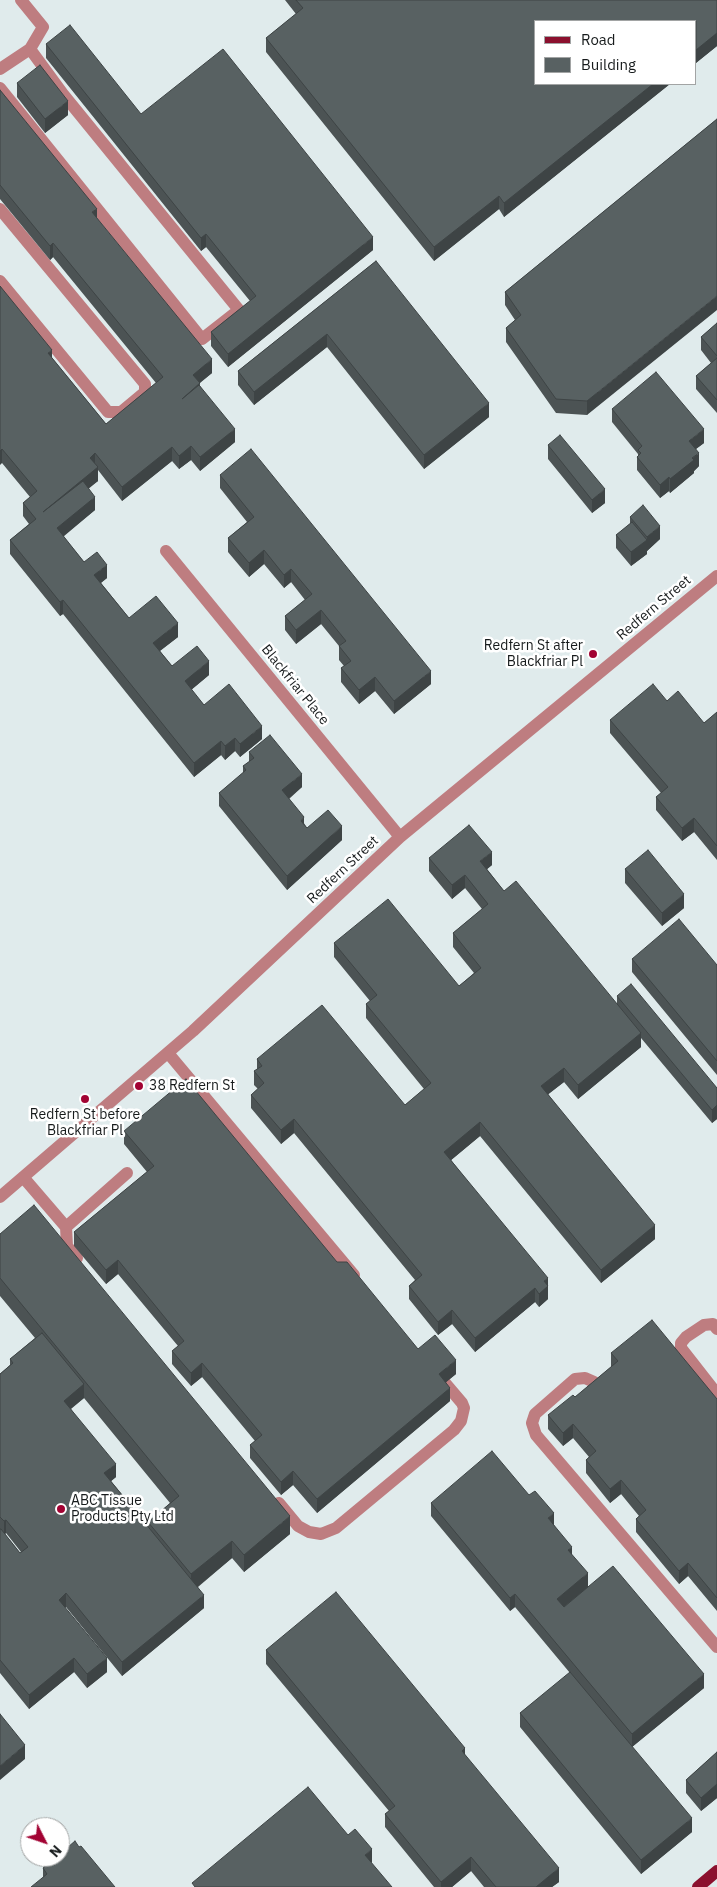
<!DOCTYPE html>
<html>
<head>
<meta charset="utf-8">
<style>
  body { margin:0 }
  #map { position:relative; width:717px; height:1887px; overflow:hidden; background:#e0ebec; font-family:"IBM Plex Sans",sans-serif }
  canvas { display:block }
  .legend { position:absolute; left:534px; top:20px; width:162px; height:65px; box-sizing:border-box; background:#fff; border:1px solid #a2a4a4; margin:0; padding:6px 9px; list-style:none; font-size:15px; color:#171b1c }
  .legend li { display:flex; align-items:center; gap:10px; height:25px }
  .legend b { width:25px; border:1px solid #a2a4a4 }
  .north { position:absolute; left:20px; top:1817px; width:50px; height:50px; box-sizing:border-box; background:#fff; border:1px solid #a2a4a4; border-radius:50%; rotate:131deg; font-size:14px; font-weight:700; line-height:20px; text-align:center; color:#171b1c }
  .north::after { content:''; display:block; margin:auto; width:18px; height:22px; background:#a20333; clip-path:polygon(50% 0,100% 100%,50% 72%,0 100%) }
</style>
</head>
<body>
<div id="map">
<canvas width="717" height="1887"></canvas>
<ul class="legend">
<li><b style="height:6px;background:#8b102e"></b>Road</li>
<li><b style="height:14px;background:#586162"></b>Building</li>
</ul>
<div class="north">N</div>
</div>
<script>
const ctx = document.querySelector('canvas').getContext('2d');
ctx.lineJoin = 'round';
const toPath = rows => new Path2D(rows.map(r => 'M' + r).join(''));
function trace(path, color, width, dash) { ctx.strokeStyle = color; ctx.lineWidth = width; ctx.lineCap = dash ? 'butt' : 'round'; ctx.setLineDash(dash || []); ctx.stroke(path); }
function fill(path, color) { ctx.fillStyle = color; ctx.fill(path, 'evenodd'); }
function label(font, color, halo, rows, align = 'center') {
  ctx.font = font + ' "IBM Plex Sans",sans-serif'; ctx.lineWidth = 5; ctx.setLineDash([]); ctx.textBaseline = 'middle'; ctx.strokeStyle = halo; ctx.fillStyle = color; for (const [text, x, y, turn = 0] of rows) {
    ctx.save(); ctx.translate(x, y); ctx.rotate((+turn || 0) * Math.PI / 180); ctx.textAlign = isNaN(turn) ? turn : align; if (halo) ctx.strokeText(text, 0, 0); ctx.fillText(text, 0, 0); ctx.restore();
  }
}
trace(toPath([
  [0,69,30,49],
  [0,88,202,339,239,310,63,94,30,49,43,27,21,0],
  [0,209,145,384,145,392,121,412,108,412,0,281],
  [166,551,400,837],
  [168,1053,354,1275],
  [23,1177,66,1227,67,1246,77,1258],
  [0,1197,193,1031,400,837,717,576],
  [66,1227,127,1173],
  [717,1329,713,1324,704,1325,686,1337,681,1343,681,1348,717,1394],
  [594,1382,585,1378,575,1379,535,1414,532,1423,536,1435,717,1647],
  [279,1503,298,1526,309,1532,321,1534,336,1528,454,1430,461,1421,464,1408,462,1403,445,1383]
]), '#be7d80', 12);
trace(toPath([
  [698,1887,717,1871]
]), '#8b102e', 12);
fill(toPath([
  [285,0,717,0,717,46,504,217,499,209,434,261,266,52,266,38,296,14],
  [46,44,141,114,373,250,228,367,211,346,211,332,250,301,206,247,201,251,46,58],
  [17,83,68,115,45,133,17,97],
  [0,90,97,218,212,373,200,383,200,386,235,442,200,471,191,460,179,469,172,461,122,501,98,470,98,481,88,488,95,510,63,536,84,562,107,578,101,583,129,618,178,637,160,651,172,666,209,675,191,690,204,705,262,739,240,757,235,751,225,760,221,755,194,777,63,614,60,616,10,554,10,540,29,524,23,516,23,503,30,497,2,463,0,286,52,358,106,424,156,383,53,257,50,260,0,199],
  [717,119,587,415,556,413,506,342,506,328,515,320,505,305,505,292],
  [376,261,489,417,424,469,327,347,254,405,238,385,238,371],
  [717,323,717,413,696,389,696,376,711,363,701,350,701,337],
  [612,409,704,443,696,449,699,466,694,471,694,473,670,493,669,491,660,498,637,470,637,457,638,456,638,454,612,422],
  [548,445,605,503,592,513,548,459],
  [220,475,431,684,394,714,375,691,359,704,341,682,341,668,344,666,339,660,339,646,321,624,296,644,285,630,285,616,305,600,291,582,284,588,264,564,249,577,228,552,228,538,247,522,220,488],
  [630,517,660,539,647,551,647,554,631,566,616,548,616,535,630,524],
  [667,701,704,723,717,712,717,860,694,832,682,841,656,810,656,797,661,793,610,733,610,720],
  [249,752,302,787,289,799,307,828,342,840,287,890,219,806,219,793,243,773,243,766,249,762],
  [429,858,492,865,487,869,504,891,617,1004,617,996,717,1088,717,1119,712,1123,641,1038,641,1047,578,1099,564,1082,548,1094,655,1239,601,1283,480,1136,451,1160,548,1285,548,1299,539,1307,535,1302,475,1352,452,1324,438,1335,409,1299,409,1286,415,1280,294,1133,281,1144,251,1108,251,1095,258,1089,254,1085,254,1071,257,1070,257,1059,405,1105,424,1089,366,1018,366,1004,370,1001,334,957,334,943,459,986,474,973,453,947,453,933,482,909,465,888,452,899,429,871],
  [625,869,684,908,662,926,625,883],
  [632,959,717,965,717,1075,632,972],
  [124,1131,337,1262,418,1349,456,1374,446,1382,450,1401,317,1513,293,1485,281,1495,250,1458,250,1445,255,1441,202,1377,191,1386,172,1364,172,1351,178,1346,118,1274,106,1284,74,1246,74,1232,147,1172,124,1144],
  [0,1234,290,1534,244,1572,232,1558,198,1587,204,1608,122,1676,66,1607,65,1608,107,1672,87,1688,74,1672,29,1709,0,1673,0,1374,10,1365,10,1359,35,1338,0,1296],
  [84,1398,170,1503,148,1522,148,1526,111,1481,116,1477,71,1409],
  [6,1533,21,1552,20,1553,5,1534],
  [611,1353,717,1399,717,1611,688,1576,679,1584,636,1532,636,1519,639,1516,621,1494,610,1503,586,1473,586,1460,589,1457,573,1438,563,1446,548,1429,548,1415,575,1397,611,1367],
  [431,1503,554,1525,572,1555,588,1587,704,1688,632,1747,692,1832,641,1874,520,1727,520,1713,570,1673,515,1607,510,1611,431,1516],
  [266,1650,465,1755,559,1882,552,1887,484,1887,471,1871,452,1887,434,1887,385,1827,385,1814,389,1811,266,1664],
  [717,1752,717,1798,701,1811,686,1793,686,1780],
  [43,1868,115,1887,43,1878]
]), '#4c5354');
fill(toPath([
  [717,33,717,46,696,63,696,50],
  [653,84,670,84,504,217,504,203],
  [68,101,68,115,45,133,45,119],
  [499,196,499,209,434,261,434,247],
  [97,209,97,222,92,212],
  [206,234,206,247,201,251,201,238],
  [373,237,373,250,228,367,228,354],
  [53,243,53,257,50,260,50,246],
  [717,296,717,310,587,415,587,401],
  [327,334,327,347,254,405,254,392],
  [52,350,52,364,48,353],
  [212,359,212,373,193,388,193,375],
  [489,403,489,417,424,469,424,455],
  [235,429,235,442,200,471,200,457],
  [704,429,704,443,689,454,689,441],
  [191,446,191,460,179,469,179,456],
  [172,447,172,461,122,501,122,487],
  [2,449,2,463,0,465,0,451],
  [95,453,95,467,90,458],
  [699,453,699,466,694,471,694,473,670,493,670,479],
  [98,467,98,481,43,526,43,512],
  [669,477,669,491,660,498,660,485],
  [605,489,605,503,592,513,592,500],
  [95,497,95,510,57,542,57,528],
  [660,526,660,539,647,551,647,554,631,566,631,552,647,540,647,537],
  [264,550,264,564,249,577,249,563],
  [107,565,107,578,94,588,94,575],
  [291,569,291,582,284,588,284,575],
  [63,600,63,614,60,616,60,602],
  [321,610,321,624,296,644,296,630],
  [178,623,178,637,153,656,153,643],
  [209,661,209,675,185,695,185,681],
  [431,671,431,684,394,714,394,701],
  [375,677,375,691,359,704,359,690],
  [262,726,262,739,240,757,240,744],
  [235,738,235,751,225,760,225,746],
  [221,741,221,755,194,777,194,763],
  [302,774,302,787,282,804,282,790],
  [304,817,304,831,301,821],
  [694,818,694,832,682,841,682,828],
  [342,826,342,840,287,890,287,876],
  [492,852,492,865,480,875,480,861],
  [465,875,465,888,452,899,452,885],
  [684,894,684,908,662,926,662,913],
  [641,1033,641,1047,578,1099,578,1085],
  [564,1068,564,1082,541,1100,541,1086],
  [717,1105,717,1119,712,1123,712,1110],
  [294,1119,294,1133,281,1144,281,1130],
  [480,1122,480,1136,444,1166,444,1152],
  [655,1225,655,1239,601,1283,601,1270],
  [118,1260,118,1274,106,1284,106,1270],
  [548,1278,548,1299,539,1307,539,1294,544,1281],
  [535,1288,535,1302,475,1352,475,1338],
  [452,1310,452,1324,438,1335,438,1322],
  [456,1360,456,1374,439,1388,439,1374],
  [202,1363,202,1377,191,1386,191,1373],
  [84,1384,84,1398,64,1414,64,1401],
  [450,1388,450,1401,317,1513,317,1499],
  [573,1424,573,1438,563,1446,563,1433],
  [116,1464,116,1477,104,1487,104,1473],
  [293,1471,293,1485,281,1495,281,1482],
  [621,1480,621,1494,610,1503,610,1489],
  [554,1513,554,1527,548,1518],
  [290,1516,290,1534,244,1572,244,1555],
  [6,1520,6,1533,4,1535,4,1521],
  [232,1541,232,1558,191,1592,191,1574],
  [572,1547,572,1560,568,1550],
  [688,1563,688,1576,679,1584,679,1571],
  [588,1573,588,1587,557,1612,557,1599],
  [66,1593,66,1607,59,1613,59,1600],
  [515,1594,515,1607,510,1611,510,1598],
  [204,1595,204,1608,122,1676,122,1662],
  [74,1658,74,1672,29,1709,29,1695],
  [107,1658,107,1672,87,1688,87,1674],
  [704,1674,704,1688,632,1747,632,1734],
  [25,1745,25,1759,0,1780,0,1766],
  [465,1748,465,1762,462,1751],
  [717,1784,717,1798,701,1811,701,1798],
  [692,1818,692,1832,641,1874,641,1860],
  [372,1849,372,1862,365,1868,365,1855],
  [471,1857,471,1871,452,1887,441,1887,441,1882],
  [559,1868,559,1882,552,1887,536,1887]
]), '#3e4445');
const building = toPath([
  [296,0,717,0,717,33,696,50,696,21,536,21,536,84,653,84,504,203,499,196,434,247,266,38,303,8,296,0],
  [70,25,141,114,223,49,373,237,228,354,211,332,256,296,206,234,201,238,46,44,70,25],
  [40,65,68,101,45,119,17,83,40,65],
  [0,90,97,209,92,212,212,359,193,375,200,383,182,399,199,385,235,429,200,457,191,446,179,456,172,447,122,487,95,453,90,458,98,467,43,512,83,481,95,497,57,528,84,562,97,552,107,565,94,575,129,618,156,596,178,623,153,643,172,666,197,646,209,661,185,681,204,705,229,684,262,726,240,744,235,738,225,746,221,741,194,763,63,600,60,602,10,540,36,519,23,503,37,491,2,449,0,451,0,286,52,350,48,353,106,424,163,377,53,243,50,246,0,185,0,90],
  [717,119,717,296,587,401,556,399,506,328,521,315,505,292,717,119],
  [376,261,489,403,424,455,327,334,254,392,238,371,376,261],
  [717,323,717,356,701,337,717,323],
  [717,358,717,400,696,376,717,358],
  [656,372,704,429,689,441,699,453,692,458,694,460,670,479,669,477,660,485,637,457,641,453,638,450,642,446,612,409,656,372],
  [560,435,605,489,592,500,548,445,560,435],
  [251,449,431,671,394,701,375,677,359,690,341,668,351,661,339,646,346,641,321,610,296,630,285,616,312,594,291,569,284,575,264,550,249,563,228,538,254,517,220,475,251,449],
  [643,505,660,526,647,537,630,517,643,505],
  [632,522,647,540,631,552,616,535,632,522],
  [653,684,667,701,678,691,704,723,717,712,717,846,694,818,682,828,656,797,668,787,610,720,653,684],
  [270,735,302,774,282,790,304,817,301,821,307,828,328,810,342,826,287,876,219,793,246,770,243,766,254,758,249,752,270,735],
  [469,825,492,852,480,861,504,891,516,881,641,1033,578,1085,564,1068,541,1086,655,1225,601,1270,480,1122,444,1152,548,1278,544,1281,548,1286,539,1294,535,1288,475,1338,452,1310,438,1322,409,1286,422,1275,294,1119,281,1130,251,1095,264,1083,254,1071,262,1066,257,1059,322,1005,405,1105,431,1083,366,1004,377,995,334,943,388,899,459,986,481,968,453,933,488,904,465,875,452,885,429,858,469,825],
  [648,850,684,894,662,913,625,869,648,850],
  [679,919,717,965,717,1061,632,959,679,919],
  [631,984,717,1088,717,1105,712,1110,617,996,631,984],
  [186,1079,337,1262,347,1262,418,1349,435,1335,456,1360,439,1374,450,1388,317,1499,293,1471,281,1482,250,1445,262,1435,202,1363,191,1373,172,1351,184,1341,118,1260,106,1270,74,1232,154,1166,124,1131,186,1079],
  [34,1205,290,1516,244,1555,232,1541,191,1574,148,1522,179,1496,0,1278,0,1234,34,1205],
  [652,1320,717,1399,717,1598,688,1563,679,1571,636,1519,646,1510,621,1480,610,1489,586,1460,596,1451,573,1424,563,1433,548,1415,573,1395,575,1397,618,1361,611,1353,652,1320],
  [42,1333,84,1384,64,1401,116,1464,104,1473,204,1595,122,1662,66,1593,59,1600,107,1658,87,1674,74,1658,29,1695,0,1660,0,1529,1,1529,20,1553,28,1547,6,1520,4,1521,0,1517,0,1374,13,1363,10,1359,42,1333],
  [492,1451,529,1495,535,1491,554,1513,548,1518,572,1547,568,1550,588,1573,557,1599,564,1607,613,1566,704,1674,632,1734,515,1594,510,1598,431,1503,492,1451],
  [336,1592,465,1748,462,1751,559,1868,536,1887,496,1887,471,1857,441,1882,385,1814,395,1806,266,1650,336,1592],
  [570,1672,692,1818,641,1860,520,1713,570,1672],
  [0,1714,25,1745,0,1766,0,1714],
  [717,1752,717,1784,701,1798,686,1780,717,1752],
  [308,1787,348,1835,355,1829,372,1849,365,1855,392,1887,195,1887,192,1883,308,1787],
  [75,1841,79,1847,81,1846,115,1887,31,1887,47,1874,43,1868,56,1857,60,1857,60,1854,75,1841]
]);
fill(building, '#586162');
trace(building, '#3e4445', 1);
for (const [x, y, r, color] of [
  [593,654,5,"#a20333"],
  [139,1086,5,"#a20333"],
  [85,1099,5,"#a20333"],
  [61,1509,5,"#a20333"]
]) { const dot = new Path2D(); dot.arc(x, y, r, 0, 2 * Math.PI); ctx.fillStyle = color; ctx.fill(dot); trace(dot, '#fff', 2); }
label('14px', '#171b1c', '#fff', [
  ["Redfern Street",654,608,-40],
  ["Blackfriar Place",295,685,51],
  ["Redfern Street",343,870,-43]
]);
label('14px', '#171b1c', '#fff', [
  ["Redfern St after",583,646,"right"],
  ["Blackfriar Pl",583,662,"right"],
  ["38 Redfern St",149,1086],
  ["Redfern St before",85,1115,"center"],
  ["Blackfriar Pl",85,1131,"center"],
  ["ABC Tissue",71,1501],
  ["Products Pty Ltd",71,1517]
], 'left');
</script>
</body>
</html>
